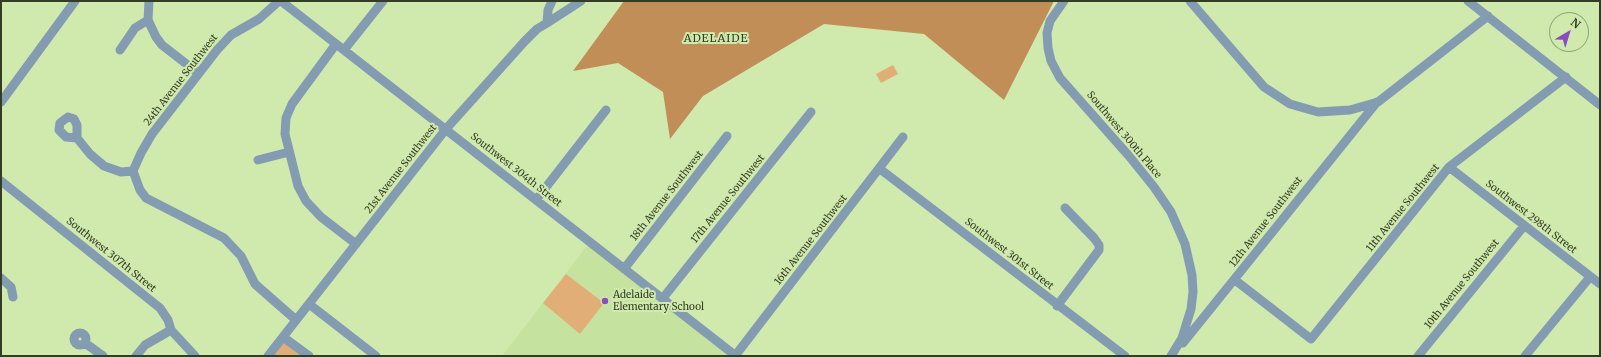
<!DOCTYPE html>
<html>
<head>
<meta charset="utf-8">
<style>
  body { margin:0 }
  #map { position:relative; width:1601px; height:357px; overflow:hidden; background:#d0eaad; font-family:Merriweather,serif }
  canvas { display:block }
  .frame { position:absolute; inset:0; border:2px solid #333d25; pointer-events:none }
  .north { position:absolute; left:1549px; top:12px; width:40px; height:40px; box-sizing:border-box; background:#d0eaad; border:1px solid #91a577; border-radius:50%; rotate:38deg; font-size:11px; font-weight:700; line-height:16px; text-align:center; color:#333d25 }
  .north::after { content:''; display:block; margin:auto; width:14px; height:18px; background:#8c4bc0; clip-path:polygon(50% 0,100% 100%,50% 72%,0 100%) }
</style>
</head>
<body>
<div id="map">
<canvas width="1601" height="357"></canvas>
<div class="frame"></div>
<div class="north">N</div>
</div>
<script>
const ctx = document.querySelector('canvas').getContext('2d');
ctx.lineJoin = 'round';
function fill(path, color) { ctx.fillStyle = color; ctx.fill(path, 'evenodd'); }
const toPath = rows => new Path2D(rows.map(r => 'M' + r).join(''));
function trace(path, color, width, dash) { ctx.strokeStyle = color; ctx.lineWidth = width; ctx.lineCap = dash ? 'butt' : 'round'; ctx.setLineDash(dash || []); ctx.stroke(path); }
function label(font, color, halo, rows, align = 'center') {
  ctx.font = font + ' Merriweather,serif'; ctx.lineWidth = 4; ctx.setLineDash([]); ctx.textBaseline = 'middle'; ctx.strokeStyle = halo; ctx.fillStyle = color; for (const [text, x, y, turn = 0] of rows) {
    ctx.save(); ctx.translate(x, y); ctx.rotate((+turn || 0) * Math.PI / 180); ctx.textAlign = isNaN(turn) ? turn : align; if (halo) ctx.strokeText(text, 0, 0); ctx.fillText(text, 0, 0); ctx.restore();
  }
}
fill(toPath([
  [590,242,735,356,502,356]
]), '#c5e29e');
fill(toPath([
  [893,65,898,74,881,83,876,74],
  [566,274,604,303,580,334,543,303],
  [282,338,305,356,268,356]
]), '#e2ae78');
fill(toPath([
  [624,1,1054,1,1004,100,924,34,824,24,703,96,670,139,663,92,618,63,573,71]
]), '#c28e57');
trace(toPath([
  [149,1,148,20,156,37,162,45,198,73],
  [281,1,736,356],
  [1064,1,1050,21,1047,33,1048,48,1051,61,1060,78,1129,156,1154,187,1171,212,1185,244,1192,275,1193,292,1191,309,1182,338,1171,356],
  [1190,1,1264,87,1290,104,1318,112,1350,110,1378,102,1488,16],
  [1468,1,1600,105],
  [547,23,581,1],
  [336,44,292,104,286,118,285,134,298,186,306,201,321,217,356,244],
  [120,50,135,28,148,20],
  [344,50,383,1],
  [1,102,75,1],
  [77,138,77,125,74,119,68,117,60,123,59,130,66,137,77,138,90,154,104,166,121,172,133,171,140,190,146,198,224,238,241,256,255,284,296,320],
  [258,160,289,152],
  [1449,167,1600,284],
  [880,169,1125,356],
  [133,171,141,153,152,134,217,50,231,35,259,19,279,1],
  [1,181,160,308,168,320,171,330,195,356],
  [536,200,606,110],
  [624,269,727,136],
  [1,278,11,287,13,297],
  [1235,280,1311,339,1449,167,1566,77],
  [663,298,811,112],
  [309,304,376,356],
  [1057,306,1099,250,1099,245,1094,238,1065,208],
  '74 339a6 6 0 1 1 12 0a6 6 0 1 1-12 0Z',
  [283,337,309,356],
  [85,343,103,356],
  [1183,343,1377,102],
  [136,356,145,345,171,330],
  [268,356,446,129,524,42,537,29,547,23,548,10,552,1],
  [735,356,903,137],
  [1418,356,1524,226],
  [1525,356,1590,277]
]), '#849cb2', 9);
for (const [x, y, r, color] of [
  [605,301,4,"#8c4bc0"]
]) { const dot = new Path2D(); dot.arc(x, y, r, 0, 2 * Math.PI); ctx.fillStyle = color; ctx.fill(dot); trace(dot, '#d0eaad', 1.5); }
label('10px', '#333d25', '#d0eaad', [
  ["24th Avenue Southwest",181,80,-52],
  ["Southwest 300th Place",1124,135,50],
  ["21st Avenue Southwest",401,169,-52],
  ["Southwest 304th Street",516,170,38],
  ["18th Avenue Southwest",667,196,-52],
  ["17th Avenue Southwest",728,199,-51],
  ["11th Avenue Southwest",1403,208,-51],
  ["Southwest 298th Street",1531,217,38],
  ["12th Avenue Southwest",1266,222,-52],
  ["16th Avenue Southwest",811,240,-52],
  ["Southwest 301st Street",1009,254,38],
  ["Southwest 307th Street",111,255,39],
  ["10th Avenue Southwest",1462,284,-51]
]);
label('10px', '#333d25', '#d0eaad', [
  ["Adelaide",613,295],
  ["Elementary School",613,307]
], 'left');
ctx.letterSpacing = '1px';
label('11px', '#333d25', '#d0eaad', [
  ["ADELAIDE",716,39]
]);
ctx.letterSpacing = '0px';
</script>
</body>
</html>
